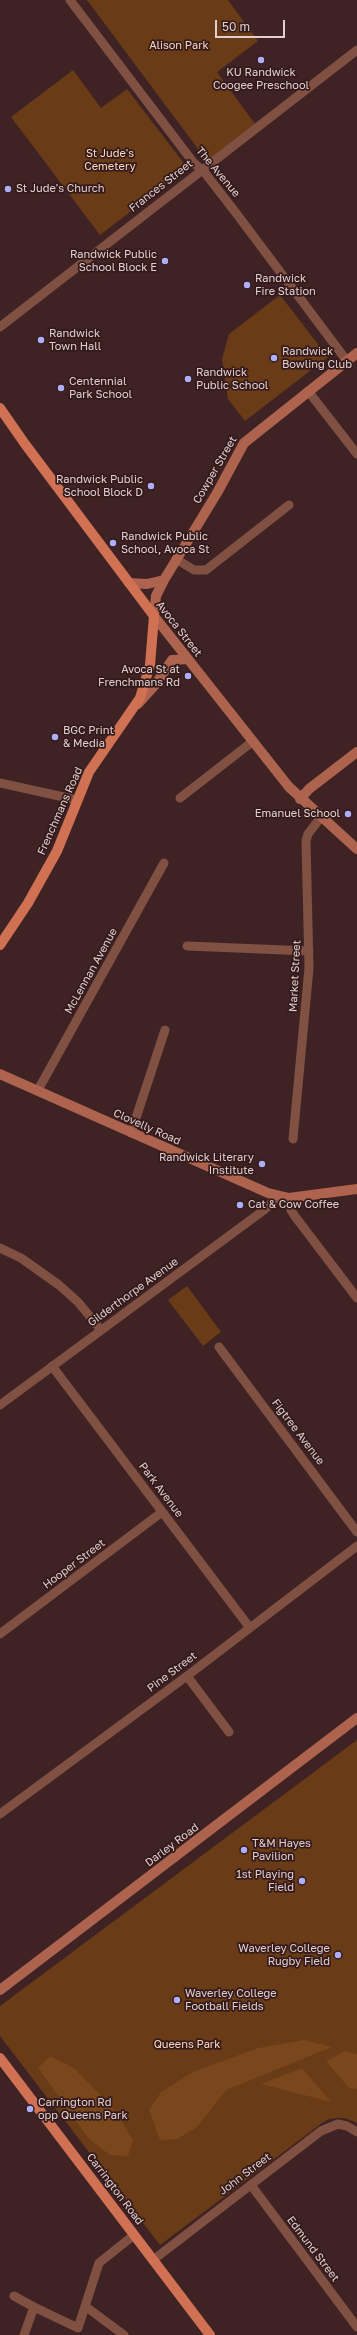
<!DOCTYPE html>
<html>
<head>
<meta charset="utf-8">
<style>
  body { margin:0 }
  #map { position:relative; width:357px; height:2335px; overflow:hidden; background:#3f2324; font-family:"Golos Text",sans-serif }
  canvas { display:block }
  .scale { position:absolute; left:215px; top:20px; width:70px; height:18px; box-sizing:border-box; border:2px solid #e1cece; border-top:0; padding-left:5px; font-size:12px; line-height:14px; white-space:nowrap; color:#e1cece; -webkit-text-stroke:3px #341a1a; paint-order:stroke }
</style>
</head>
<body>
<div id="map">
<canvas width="357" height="2335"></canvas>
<div class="scale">50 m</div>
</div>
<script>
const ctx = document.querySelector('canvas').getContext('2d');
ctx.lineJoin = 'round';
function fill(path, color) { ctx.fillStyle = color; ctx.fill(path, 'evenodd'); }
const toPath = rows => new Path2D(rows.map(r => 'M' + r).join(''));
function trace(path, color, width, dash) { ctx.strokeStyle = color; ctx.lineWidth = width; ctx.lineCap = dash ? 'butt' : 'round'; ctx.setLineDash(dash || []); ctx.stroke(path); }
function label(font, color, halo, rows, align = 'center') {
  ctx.font = font + ' "Golos Text",sans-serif'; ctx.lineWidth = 3.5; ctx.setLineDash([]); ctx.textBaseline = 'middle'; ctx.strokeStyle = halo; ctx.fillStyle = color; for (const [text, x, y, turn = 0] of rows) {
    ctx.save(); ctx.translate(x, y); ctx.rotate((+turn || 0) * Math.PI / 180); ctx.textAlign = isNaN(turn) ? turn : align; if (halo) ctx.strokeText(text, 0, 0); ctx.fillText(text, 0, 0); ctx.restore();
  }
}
fill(toPath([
  [87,0,228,0,258,41,217,72,255,124,207,161],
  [73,70,101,108,127,89,186,166,182,172,100,235,11,117],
  [280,295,328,357,245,421,228,399,222,359,229,334],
  [187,1286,221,1332,203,1346,168,1300],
  [357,1740,357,2123,345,2118,337,2118,329,2119,322,2123,160,2245,0,2036,0,2006]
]), '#693b16');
fill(toPath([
  [304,2040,332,2047,226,2090,197,2127,177,2139,160,2140,149,2110,161,2092,193,2072,258,2048],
  [346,2051,357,2054,357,2089,349,2088,326,2061],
  [50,2056,75,2069,113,2108,133,2140,128,2156,110,2155,89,2139,38,2068],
  [302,2068,331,2102,261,2084]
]), '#7a461c');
trace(toPath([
  [70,0,193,162,205,173,236,213,347,361],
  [0,327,357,50],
  [308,391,357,454],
  [176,559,194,570,206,570,289,505],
  [0,783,77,800],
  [180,798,252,742],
  [187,946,309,951],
  [38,1090,164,863],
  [131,1133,165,1030],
  [293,1139,309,968,306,841,308,834,321,817],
  [289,1198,291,1210,294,1215,357,1298],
  [0,1248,21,1258,59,1285,78,1302,101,1330],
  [219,1347,357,1532],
  [52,1366,250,1628],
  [0,1405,264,1210,279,1196],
  [0,1634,162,1512],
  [187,1676,229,1732],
  [0,1814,187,1676,357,1546],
  [251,2185,357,2327],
  [153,2260,321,2131,338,2124,347,2126,357,2132],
  [14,2296,34,2307],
  [85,2306,124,2335],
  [24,2335,34,2307,78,2328,99,2263,134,2235]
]), '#805042', 9);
trace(toPath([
  [357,353,244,443,217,493,164,580,156,596,154,616,289,787,357,849],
  [129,583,147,584,164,580],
  [138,704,155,685,172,660,188,659],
  [300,799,309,789,357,752],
  [0,1074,268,1193,289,1198,357,1189],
  [0,1990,357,1718]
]), '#ad634d', 10);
trace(toPath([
  [0,408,25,444,154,616,150,665,140,698,89,772,57,851,28,903,0,945],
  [0,2058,210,2335]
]), '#d07154', 10);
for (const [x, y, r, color] of [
  [261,60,4,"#aeaefa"],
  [8,189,4,"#aeaefa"],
  [165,261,4,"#aeaefa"],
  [247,285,4,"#aeaefa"],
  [41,340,4,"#aeaefa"],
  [274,358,4,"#aeaefa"],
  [188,379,4,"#aeaefa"],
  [61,388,4,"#aeaefa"],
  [151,486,4,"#aeaefa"],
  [113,543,4,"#aeaefa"],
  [188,676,4,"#aeaefa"],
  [55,737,4,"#aeaefa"],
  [348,814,4,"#aeaefa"],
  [262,1164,4,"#aeaefa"],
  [240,1205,4,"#aeaefa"],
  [244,1850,4,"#aeaefa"],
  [302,1881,4,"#aeaefa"],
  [338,1955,4,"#aeaefa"],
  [177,2000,4,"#aeaefa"],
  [30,2109,4,"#aeaefa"]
]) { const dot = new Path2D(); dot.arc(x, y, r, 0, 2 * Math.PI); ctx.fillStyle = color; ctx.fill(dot); trace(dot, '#341a1a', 1.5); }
label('11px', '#f8d7c0', '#341a1a', [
  ["Alison Park",179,46],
  ["St Jude's",110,154],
  ["Cemetery",110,167],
  ["Queens Park",187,2045]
]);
label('11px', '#e1cece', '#341a1a', [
  ["KU Randwick",261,73,"center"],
  ["Coogee Preschool",261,86,"center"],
  ["St Jude's Church",16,189],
  ["Randwick Public",157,255,"right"],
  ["School Block E",157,268,"right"],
  ["Randwick",255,279],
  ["Fire Station",255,292],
  ["Randwick",49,334],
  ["Town Hall",49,347],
  ["Randwick",282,352],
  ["Bowling Club",282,365],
  ["Randwick",196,373],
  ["Public School",196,386],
  ["Centennial",69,382],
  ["Park School",69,395],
  ["Randwick Public",143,480,"right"],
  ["School Block D",143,493,"right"],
  ["Randwick Public",121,537],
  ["School, Avoca St",121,550],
  ["Avoca St at",180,670,"right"],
  ["Frenchmans Rd",180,683,"right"],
  ["BGC Print",63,731],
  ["& Media",63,744],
  ["Emanuel School",340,814,"right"],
  ["Randwick Literary",254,1158,"right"],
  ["Institute",254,1171,"right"],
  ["Cat & Cow Coffee",248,1205],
  ["T&M Hayes",252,1844],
  ["Pavilion",252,1857],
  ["1st Playing",294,1875,"right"],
  ["Field",294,1888,"right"],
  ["Waverley College",330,1949,"right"],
  ["Rugby Field",330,1962,"right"],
  ["Waverley College",185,1994],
  ["Football Fields",185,2007],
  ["Carrington Rd",38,2103],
  ["opp Queens Park",38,2116]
], 'left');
label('11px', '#e1cece', '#341a1a', [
  ["The Avenue",218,172,50],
  ["Frances Street",161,186,-38],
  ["Cowper Street",215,470,-60],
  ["Avoca Street",179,629,52],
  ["Frenchmans Road",60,811,-66],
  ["McLennan Avenue",91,971,-61],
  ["Market Street",295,976,-87],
  ["Clovelly Road",147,1127,24],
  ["Gilderthorpe Avenue",133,1292,-36],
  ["Figtree Avenue",298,1432,53],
  ["Park Avenue",161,1490,53],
  ["Hooper Street",74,1564,-37],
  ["Pine Street",172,1672,-37],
  ["Darley Road",172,1845,-37],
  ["John Street",245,2174,-37],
  ["Carrington Road",115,2189,53],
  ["Edmund Street",313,2249,53]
]);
</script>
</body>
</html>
